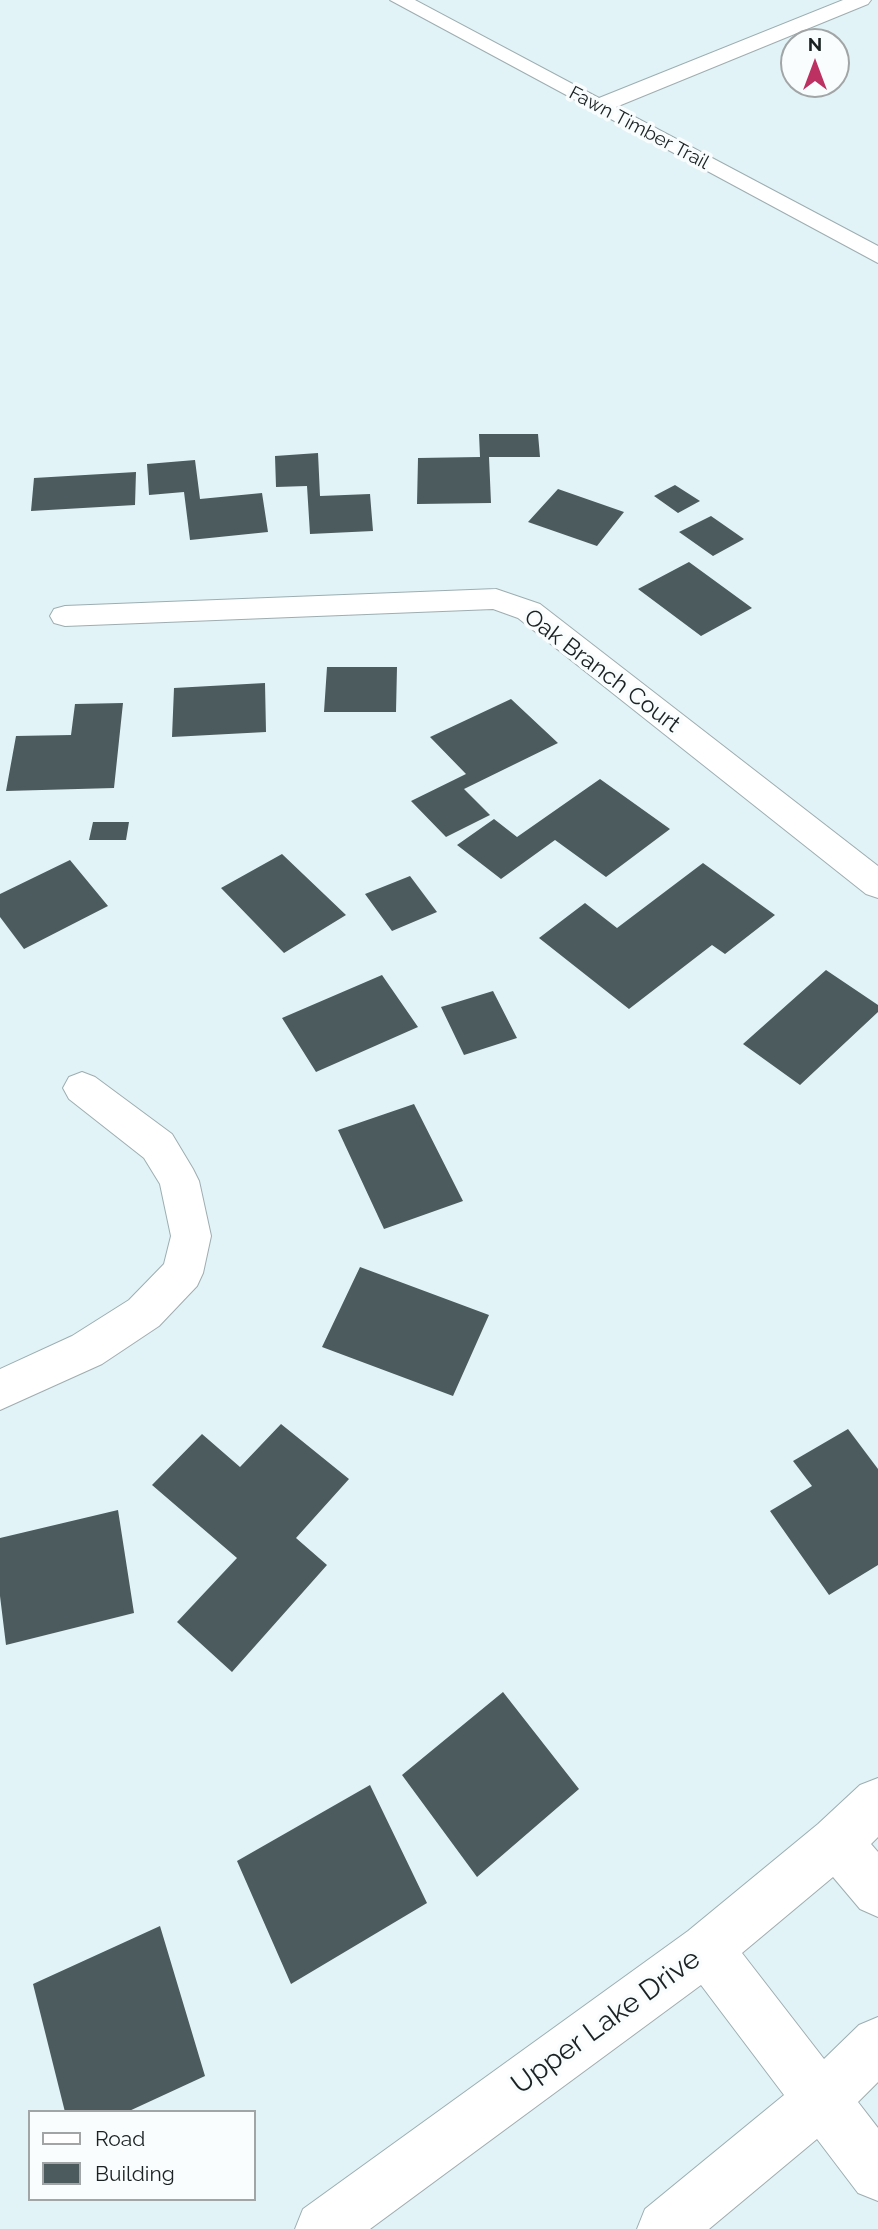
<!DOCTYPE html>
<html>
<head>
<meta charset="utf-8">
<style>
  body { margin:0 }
  #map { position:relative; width:878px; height:2229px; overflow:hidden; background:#e2f3f7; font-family:Raleway,sans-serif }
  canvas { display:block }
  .legend { position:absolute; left:28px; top:2110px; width:228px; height:91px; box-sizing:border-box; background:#fafdfe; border:2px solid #a1a5a6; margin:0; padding:9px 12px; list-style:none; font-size:21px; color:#1b2223 }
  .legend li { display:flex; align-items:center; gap:14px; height:35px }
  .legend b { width:35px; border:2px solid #a1a5a6 }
  .north { position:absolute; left:780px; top:28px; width:70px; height:70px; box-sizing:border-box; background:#fafdfe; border:2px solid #a1a5a6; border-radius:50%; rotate:0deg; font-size:19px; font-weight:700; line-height:28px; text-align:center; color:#1b2223 }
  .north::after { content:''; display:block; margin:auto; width:24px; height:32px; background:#bd3062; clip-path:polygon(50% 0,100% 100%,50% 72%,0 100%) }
</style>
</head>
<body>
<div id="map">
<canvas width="878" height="2229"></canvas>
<ul class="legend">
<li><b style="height:9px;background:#fff"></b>Road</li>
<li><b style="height:19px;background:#4c5b5e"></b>Building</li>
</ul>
<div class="north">N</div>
</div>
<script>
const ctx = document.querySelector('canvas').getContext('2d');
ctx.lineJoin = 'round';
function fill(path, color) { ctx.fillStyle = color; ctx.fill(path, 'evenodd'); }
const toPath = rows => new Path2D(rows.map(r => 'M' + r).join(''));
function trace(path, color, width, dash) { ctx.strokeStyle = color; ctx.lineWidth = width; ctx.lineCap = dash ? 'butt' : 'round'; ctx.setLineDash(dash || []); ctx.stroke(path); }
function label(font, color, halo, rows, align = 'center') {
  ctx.font = font + ' Raleway,sans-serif'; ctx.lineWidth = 7; ctx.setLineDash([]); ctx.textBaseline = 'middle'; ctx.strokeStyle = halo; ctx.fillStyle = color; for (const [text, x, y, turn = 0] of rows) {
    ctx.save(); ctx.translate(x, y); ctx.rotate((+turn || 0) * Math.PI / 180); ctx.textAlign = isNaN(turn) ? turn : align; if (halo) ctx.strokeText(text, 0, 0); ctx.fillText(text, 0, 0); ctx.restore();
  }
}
fill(toPath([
  [479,434,538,434,540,457,489,457,491,503,417,504,418,458,480,457],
  [318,453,320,496,370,494,373,531,310,534,307,486,276,487,275,456],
  [195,460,200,499,262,493,268,532,190,540,184,492,149,495,147,464],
  [136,472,135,505,31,511,34,478],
  [675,485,700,501,678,513,654,496],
  [558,489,624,512,597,546,528,522],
  [711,516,744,539,713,556,679,532],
  [689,562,752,608,701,636,638,589],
  [327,667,397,667,396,712,324,712],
  [265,683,266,732,172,737,174,688],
  [511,699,558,743,464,789,490,815,446,837,411,801,466,774,430,737],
  [123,703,114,788,6,791,16,736,71,735,75,704],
  [600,779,670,829,606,877,555,840,501,879,457,845,494,819,517,837],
  [93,822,129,822,126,840,89,840],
  [282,854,346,915,284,953,221,888],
  [70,860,108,906,24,949,0,917,0,894],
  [703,863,775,915,725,954,712,945,629,1009,539,938,585,903,617,928],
  [410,876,437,912,392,931,365,894],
  [826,970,878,1005,878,1012,800,1085,743,1044],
  [382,975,418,1027,316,1072,282,1018],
  [493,991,517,1038,464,1055,441,1007],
  [414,1104,463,1201,384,1229,338,1130],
  [360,1267,489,1315,453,1396,322,1347],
  [281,1424,349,1479,296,1538,327,1565,232,1672,177,1622,237,1558,152,1485,202,1434,240,1467],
  [848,1429,878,1469,878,1565,829,1595,770,1511,812,1486,793,1461],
  [118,1510,134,1613,6,1645,0,1596,0,1538],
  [503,1692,579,1789,477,1877,402,1775],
  [370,1785,427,1903,291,1984,237,1861],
  [160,1926,205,2076,127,2112,65,2112,33,1984]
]), '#4c5b5e');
const minor = toPath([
  [390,0,415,0,599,98,843,0,871,0,868,4,616,107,878,246,878,263,390,0],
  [496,589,540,604,878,866,878,898,866,894,518,618,493,609,65,626,54,623,50,616,54,609,65,606,496,589],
  [82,1072,95,1077,172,1134,193,1169,199,1181,211,1236,203,1273,197,1286,159,1326,102,1364,0,1410,0,1369,72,1336,129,1300,164,1264,171,1236,160,1184,144,1158,69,1099,63,1088,69,1077,82,1072]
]);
const tertiary = toPath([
  [878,1778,878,1837,871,1844,878,1852,878,1917,860,1909,833,1877,742,1953,824,2059,859,2025,878,2017,878,2082,858,2102,878,2128,878,2201,858,2193,817,2139,709,2229,637,2229,645,2209,784,2095,701,1985,370,2229,295,2229,303,2209,688,1931,818,1824,860,1785,878,1778]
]);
trace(minor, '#9dadb1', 2);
trace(tertiary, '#9dadb1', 2);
fill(minor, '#fff');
fill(tertiary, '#fff');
label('19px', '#1b2223', '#fafdfe', [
  ["Fawn Timber Trail",639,128,28]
]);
label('23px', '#1b2223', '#fafdfe', [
  ["Oak Branch Court",602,671,37]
]);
label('28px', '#1b2223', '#fafdfe', [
  ["Upper Lake Drive",606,2022,-36]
]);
</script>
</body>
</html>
